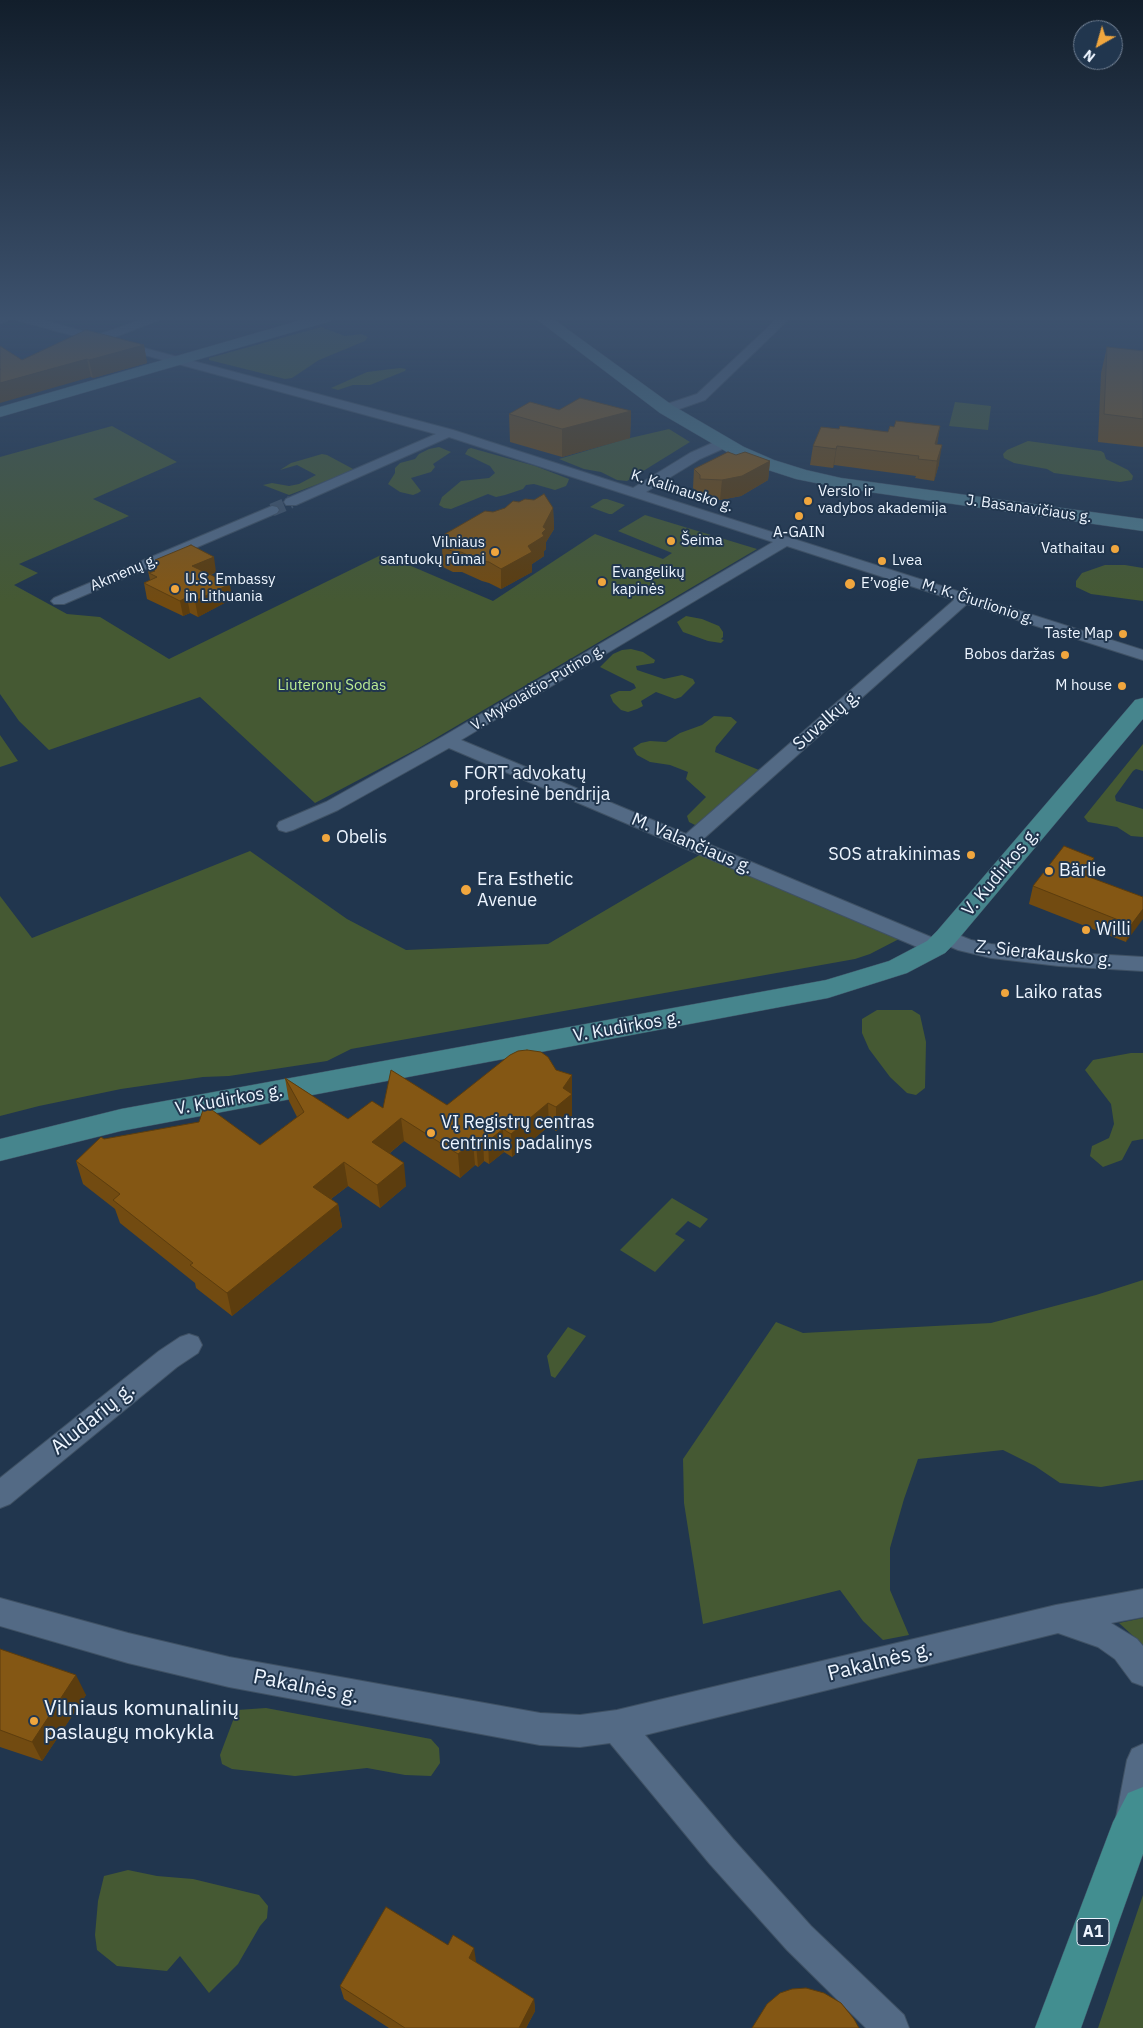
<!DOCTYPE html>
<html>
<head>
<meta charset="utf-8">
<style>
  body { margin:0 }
  #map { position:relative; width:1143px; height:2028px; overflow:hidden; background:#21364e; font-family:"IBM Plex Sans",sans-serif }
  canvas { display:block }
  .north { position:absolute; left:1073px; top:20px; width:50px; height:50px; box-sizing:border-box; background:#21364e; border:1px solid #738295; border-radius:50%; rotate:218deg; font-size:14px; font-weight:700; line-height:20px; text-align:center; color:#edf5ff }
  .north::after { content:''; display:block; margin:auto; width:18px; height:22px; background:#f0a63e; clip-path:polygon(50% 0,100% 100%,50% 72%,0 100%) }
</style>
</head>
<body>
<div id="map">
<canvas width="1143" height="2028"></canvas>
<div class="north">N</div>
</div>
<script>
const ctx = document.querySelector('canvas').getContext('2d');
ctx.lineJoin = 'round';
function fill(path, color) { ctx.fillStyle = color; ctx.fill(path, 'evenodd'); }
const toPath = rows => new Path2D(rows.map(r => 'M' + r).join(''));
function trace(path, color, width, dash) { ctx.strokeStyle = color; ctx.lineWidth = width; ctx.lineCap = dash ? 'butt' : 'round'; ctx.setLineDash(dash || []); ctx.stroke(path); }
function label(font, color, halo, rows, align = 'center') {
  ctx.font = font + ' "IBM Plex Sans",sans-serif'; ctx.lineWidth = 4; ctx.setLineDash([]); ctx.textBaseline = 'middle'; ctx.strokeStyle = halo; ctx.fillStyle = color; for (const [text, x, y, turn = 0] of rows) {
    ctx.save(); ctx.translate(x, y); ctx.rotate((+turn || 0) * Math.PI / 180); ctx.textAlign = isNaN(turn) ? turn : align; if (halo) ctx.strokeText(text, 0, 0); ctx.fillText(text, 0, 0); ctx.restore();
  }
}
fill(toPath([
  [321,327,345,336,361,334,368,337,365,341,319,360,292,378,285,379,209,360,209,358],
  [400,368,406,369,405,371,370,385,353,385,338,390,331,388,367,372],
  [955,402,991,406,988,430,949,426],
  [112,426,177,462,93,499,129,516,19,564,38,573,14,585,67,614,100,617,169,659,383,554,493,601,595,534,663,559,672,553,618,531,645,515,757,549,419,748,315,803,200,697,49,750,19,721,0,694,0,457],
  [669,429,690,442,627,481,617,480,601,472,584,469,559,459,626,439],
  [1028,441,1101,451,1104,453,1106,459,1128,470,1133,476,1132,480,1120,482,1054,473,1047,469,1014,463,1004,458,1003,454,1007,450],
  [439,447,451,452,433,464,435,467,431,472,411,478,421,491,418,493,413,495,400,492,388,484,395,473,395,468,400,463,415,459,419,454,429,449],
  [471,448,535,466,569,479,568,482,566,486,555,490,534,484,526,485,523,489,505,495,496,497,488,494,451,509,444,508,439,505,442,497,461,481,489,478,495,473,490,466,465,454,468,449],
  [322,454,327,455,355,470,289,495,263,485,272,483,289,486,299,484,316,475,297,465,280,470,291,463],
  [603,499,607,499,625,505,612,514,609,514,590,507],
  [1105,565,1125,565,1143,568,1143,601,1091,594,1076,587,1076,581,1082,573],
  [686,616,702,619,719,626,723,632,723,637,721,639,724,640,721,643,708,641,683,632,677,622],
  [631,649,643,652,655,660,654,663,636,666,637,670,664,679,682,675,693,679,695,683,681,697,675,699,656,692,641,701,643,706,637,709,628,712,621,710,613,702,610,695,619,691,630,691,636,688,634,684,600,667,613,654,622,650],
  [714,716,731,717,737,722,716,747,715,752,759,770,759,774,704,823,695,825,689,822,687,816,706,797,686,779,688,772,670,765,650,762,637,755,633,748,641,743,650,741,666,742,680,733,702,725],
  [0,735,18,761,0,767],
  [1143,744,1143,771,1136,769,1133,771,1115,796,1116,801,1143,809,1143,837,1131,836,1117,827,1088,822,1084,817],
  [250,851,347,919,406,950,548,944,703,853,899,939,870,954,855,959,351,1049,327,1061,229,1076,203,1077,121,1089,39,1106,0,1116,0,896,32,938],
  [877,1010,912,1010,920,1015,926,1042,925,1088,916,1095,907,1093,890,1077,869,1049,862,1033,862,1019],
  [1131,1053,1143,1053,1143,1139,1132,1141,1122,1160,1103,1167,1090,1156,1092,1146,1109,1138,1114,1124,1111,1104,1085,1070,1093,1060],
  [672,1198,708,1219,700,1228,688,1221,675,1234,685,1240,655,1272,620,1250],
  [1143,1280,1143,1480,1101,1487,1060,1483,1035,1466,1003,1450,918,1459,904,1499,890,1548,890,1590,909,1635,883,1640,863,1621,840,1590,703,1624,684,1503,683,1459,776,1322,803,1333,991,1323,1096,1295],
  [568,1327,586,1336,555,1378,551,1376,547,1356],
  [1143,1618,1143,1645,1119,1623],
  [266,1708,431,1739,439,1748,440,1763,431,1776,405,1775,367,1768,295,1776,232,1769,222,1764,220,1755,237,1710],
  [128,1870,157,1876,193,1879,259,1895,268,1906,267,1918,260,1926,238,1964,209,1993,180,1956,167,1971,117,1966,97,1950,95,1935,98,1901,104,1876],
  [1143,1895,1143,2028,1098,2028]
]), '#455933');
trace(toPath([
  [272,510,291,502]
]), '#405369', 13, [13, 6]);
const minor = toPath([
  [0,318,12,318,0,324,0,318],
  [15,318,35,318,97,335,147,318,164,318,110,339,453,430,633,488,690,453,719,440,729,440,731,443,729,446,700,459,646,492,1143,650,1143,660,967,604,701,841,938,940,936,937,939,932,946,930,971,940,991,944,1059,952,1143,957,1143,971,1059,966,991,958,958,950,944,944,946,947,943,952,936,954,929,952,449,748,338,810,293,830,286,832,279,830,277,826,279,822,326,802,442,737,773,542,449,437,296,505,286,505,284,502,286,499,436,434,93,341,16,320,15,318],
  [787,546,954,600,686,834,461,740,787,546],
  [778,318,790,318,705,400,671,412,661,412,660,409,661,406,697,394,778,318],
  [272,506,277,507,279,510,277,513,64,604,54,604,51,601,54,598,272,506],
  [189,1334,198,1337,202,1345,198,1353,177,1367,10,1504,0,1508,0,1478,159,1351,180,1337,189,1334],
  [1143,1589,1143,1617,1111,1623,1137,1639,1143,1646,1143,1686,1132,1682,1115,1659,1098,1647,1058,1633,645,1735,733,1839,811,1926,904,2015,909,2028,866,2028,787,1950,709,1863,610,1743,580,1747,540,1745,229,1687,128,1663,0,1626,0,1598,128,1633,229,1657,540,1713,580,1715,617,1710,1056,1605,1143,1589],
  [1143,1744,1143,1830,1132,1834,1120,1830,1116,1818,1127,1760,1132,1749,1143,1744]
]);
const secondary = toPath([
  [308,318,333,318,331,321,0,417,0,407,308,318],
  [535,318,552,318,672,405,744,447,774,460,806,470,841,478,1143,519,1143,531,841,488,796,479,762,468,732,455,660,413,535,318]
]);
const primary = toPath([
  [1143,698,1143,719,955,943,945,953,907,973,828,998,121,1131,0,1161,0,1139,121,1109,826,980,889,961,927,941,937,931,1135,700,1143,698]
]);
const trunk = toPath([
  [1143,1787,1143,1854,1081,2028,1035,2028,1113,1822,1128,1793,1143,1787]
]);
trace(minor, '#3f5164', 2);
trace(secondary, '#3f5164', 1);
trace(primary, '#3f5164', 1);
trace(trunk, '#3f5164', 1);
fill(minor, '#536a85');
fill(secondary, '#4d7889');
fill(primary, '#46858d');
fill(trunk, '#428e90');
fill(toPath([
  [144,345,147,363,93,378,91,377,22,360],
  [1107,347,1143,351,1143,447,1098,442,1101,373],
  [559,410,631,411,630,438,562,457,510,442,509,414],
  [940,426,937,444,939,464,934,481,915,478,916,476,834,465,833,468,810,465,813,446,839,429,888,432,894,427],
  [736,455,770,461,768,480,741,496,720,500,699,499,699,494,693,488,694,469],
  [553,508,554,529,546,542,546,549,544,551,544,556,532,564,532,572,501,589,489,583,482,581,462,572,453,572,443,567,442,547,493,512],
  [155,560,216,572,211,575,232,599,198,617,190,613,183,616,147,599,144,583,150,580,147,566,155,563],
  [1094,858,1090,875,1088,877,1143,897,1126,942,1029,904,1033,886],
  [556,1070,572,1075,572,1117,556,1131,549,1126,512,1157,504,1152,489,1164,484,1161,478,1167,475,1165,460,1178,404,1141,390,1153,406,1186,380,1208,348,1186,331,1199,338,1204,342,1227,232,1316,196,1288,195,1283,120,1223,115,1209,83,1184,76,1161,104,1139,260,1145,297,1117,289,1101,285,1078,348,1119,383,1108,447,1105],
  [0,1649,86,1695,42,1761,0,1747],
  [448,1945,476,1961,475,1962,534,1999,535,2011,526,2028,389,2028,344,1999,340,1986]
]), '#724b11');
fill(toPath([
  [144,345,147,363,93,378,89,360],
  [87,359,91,377,0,403,0,383],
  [631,411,630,438,562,457,562,429],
  [940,426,937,445,932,463,935,444],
  [942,445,939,464,934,481,937,461],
  [837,446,834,465,833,468,836,449],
  [770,461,768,480,741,496,720,500,722,480],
  [553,508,554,529,546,542,546,549,544,551,544,556,532,564,532,572,501,589,501,569,542,533,543,527],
  [214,557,216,572,194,582,192,566],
  [230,584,232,599,198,617,195,601],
  [187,597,190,613,183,616,180,601],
  [1094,858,1090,875,1076,891,1081,874],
  [1143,909,1143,919,1126,942,1131,925],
  [572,1075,572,1117,556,1131,556,1107,563,1088],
  [548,1103,549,1126,512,1157,511,1134],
  [401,1118,404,1141,375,1165,372,1142],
  [503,1129,504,1152,489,1164,488,1141],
  [483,1138,484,1161,478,1167,476,1144],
  [473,1142,475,1165,460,1178,458,1154],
  [344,1162,348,1186,316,1210,313,1187],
  [404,1163,406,1186,380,1208,377,1185],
  [338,1204,342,1227,232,1316,227,1293],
  [76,1675,86,1695,42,1761,32,1742],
  [474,1948,476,1961,470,1971,469,1958],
  [534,1999,535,2011,526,2028,519,2028]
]), '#5c3d0e');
const building = toPath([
  [86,330,144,345,89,360,87,359,0,383,0,370,1,369,0,369,0,346,22,360,86,330],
  [1107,347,1143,351,1143,419,1104,414,1107,347],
  [580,398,631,411,562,429,509,414,530,402,559,410,580,398],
  [896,421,940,426,935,444,942,445,937,461,918,459,919,456,837,446,836,449,813,446,821,427,839,429,840,426,888,432,890,426,894,427,896,421],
  [728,452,736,455,745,452,770,461,742,476,722,480,700,479,700,475,694,469,728,452],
  [544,494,553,508,543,527,546,529,542,533,544,536,528,546,532,552,501,569,489,562,481,561,461,552,452,551,442,547,445,534,485,511,493,512,505,508,513,501,519,502,525,499,534,500,544,494],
  [191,545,214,557,192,566,230,584,195,601,187,597,180,601,144,583,157,577,149,573,155,571,147,566,158,562,155,560,191,545],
  [1064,846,1094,858,1081,874,1143,897,1143,909,1131,925,1033,886,1064,846],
  [527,1050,541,1052,548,1057,556,1070,572,1075,563,1088,572,1094,556,1107,548,1103,511,1134,503,1129,488,1141,483,1138,476,1144,473,1142,458,1154,401,1118,372,1142,404,1163,377,1185,344,1162,313,1187,338,1204,227,1293,190,1265,193,1263,113,1200,120,1194,76,1161,101,1137,104,1139,199,1122,203,1110,212,1110,260,1145,304,1112,285,1078,348,1119,372,1101,383,1108,391,1070,447,1105,510,1055,518,1051,527,1050],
  [0,1649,76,1675,32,1742,0,1730,0,1649],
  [386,1907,448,1945,453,1935,474,1948,469,1958,534,1999,519,2028,405,2028,340,1986,386,1907],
  [806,1988,824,1993,841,2003,854,2019,859,2028,752,2028,767,2004,780,1993,792,1989,806,1988]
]);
fill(building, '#845714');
trace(building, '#5c3d0e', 1);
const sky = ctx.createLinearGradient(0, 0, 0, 602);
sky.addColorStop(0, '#121e2b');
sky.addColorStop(0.53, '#3d526e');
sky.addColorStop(1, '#3d526e00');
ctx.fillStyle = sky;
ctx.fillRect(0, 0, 1143, 602);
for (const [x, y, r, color] of [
  [808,501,5,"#f0a63e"],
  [799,516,5,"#f0a63e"],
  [671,541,5,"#f0a63e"],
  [1115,549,5,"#f0a63e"],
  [495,552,5,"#f0a63e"],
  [882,561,5,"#f0a63e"],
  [602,582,5,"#f0a63e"],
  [850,584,6,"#f0a63e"],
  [175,589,5,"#f0a63e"],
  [1123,634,5,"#f0a63e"],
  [1065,655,5,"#f0a63e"],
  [1122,686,5,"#f0a63e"],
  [454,784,5,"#f0a63e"],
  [326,838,5,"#f0a63e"],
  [971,855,5,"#f0a63e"],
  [1049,871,5,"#f0a63e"],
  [466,890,6,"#f0a63e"],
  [1086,930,5,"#f0a63e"],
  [1005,993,5,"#f0a63e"],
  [431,1133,5,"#f0a63e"],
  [34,1721,5,"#f0a63e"]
]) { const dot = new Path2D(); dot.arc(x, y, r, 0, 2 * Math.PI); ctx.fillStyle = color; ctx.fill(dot); trace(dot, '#21364e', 2); }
label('15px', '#edf5ff', '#21364e', [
  ["K. Kalinausko g.",682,491,18],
  ["J. Basanavičiaus g.",1029,509,8],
  ["Akmenų g.",124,573,-23],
  ["M. K. Čiurlionio g.",978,602,18],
  ["V. Mykolaičio-Putino g.",538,688,-31]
]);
label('15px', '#edf5ff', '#21364e', [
  ["Verslo ir",818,492],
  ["vadybos akademija",818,509],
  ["A-GAIN",799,533,"center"],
  ["Šeima",681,541],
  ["Vilniaus",485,543,"right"],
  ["santuokų rūmai",485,560,"right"],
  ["Vathaitau",1105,549,"right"],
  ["Lvea",892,561],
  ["Evangelikų",612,573],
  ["kapinės",612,590],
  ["U.S. Embassy",185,580],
  ["in Lithuania",185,597],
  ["E’vogie",861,584],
  ["Taste Map",1113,634,"right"],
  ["Bobos daržas",1055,655,"right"],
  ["M house",1112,686,"right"]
], 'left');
label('15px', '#bbec93', '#21364e', [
  ["Liuteronų Sodas",332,686]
]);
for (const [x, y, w] of [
  [1093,1932,32]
]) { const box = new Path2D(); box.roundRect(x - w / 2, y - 13.5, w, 27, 4); ctx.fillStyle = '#21364e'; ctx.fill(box); trace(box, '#edf5ff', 1); }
label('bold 16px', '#edf5ff', null, [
  ["A1",1093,1932]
]);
label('18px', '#edf5ff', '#21364e', [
  ["Suvalkų g.",827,720,-41],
  ["M. Valančiaus g.",692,844,23],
  ["V. Kudirkos g.",1001,872,-50],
  ["Z. Sierakausko g.",1044,954,6],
  ["V. Kudirkos g.",627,1027,-10],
  ["V. Kudirkos g.",229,1100,-10]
]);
label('18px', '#edf5ff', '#21364e', [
  ["FORT advokatų",464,774],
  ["profesinė bendrija",464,795],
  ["Obelis",336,838],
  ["SOS atrakinimas",961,855,"right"],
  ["Bӓrlie",1059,871],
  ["Era Esthetic",477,880],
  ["Avenue",477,901],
  ["Willi",1096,930],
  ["Laiko ratas",1015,993],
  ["VĮ Registrų centras",441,1123],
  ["centrinis padalinys",441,1144]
], 'left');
label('21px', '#edf5ff', '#21364e', [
  ["Aludarių g.",93,1419,-39],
  ["Pakalnės g.",880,1662,-14],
  ["Pakalnės g.",306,1687,11]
]);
label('21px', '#edf5ff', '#21364e', [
  ["Vilniaus komunalinių",44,1709],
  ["paslaugų mokykla",44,1733]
], 'left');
</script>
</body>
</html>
